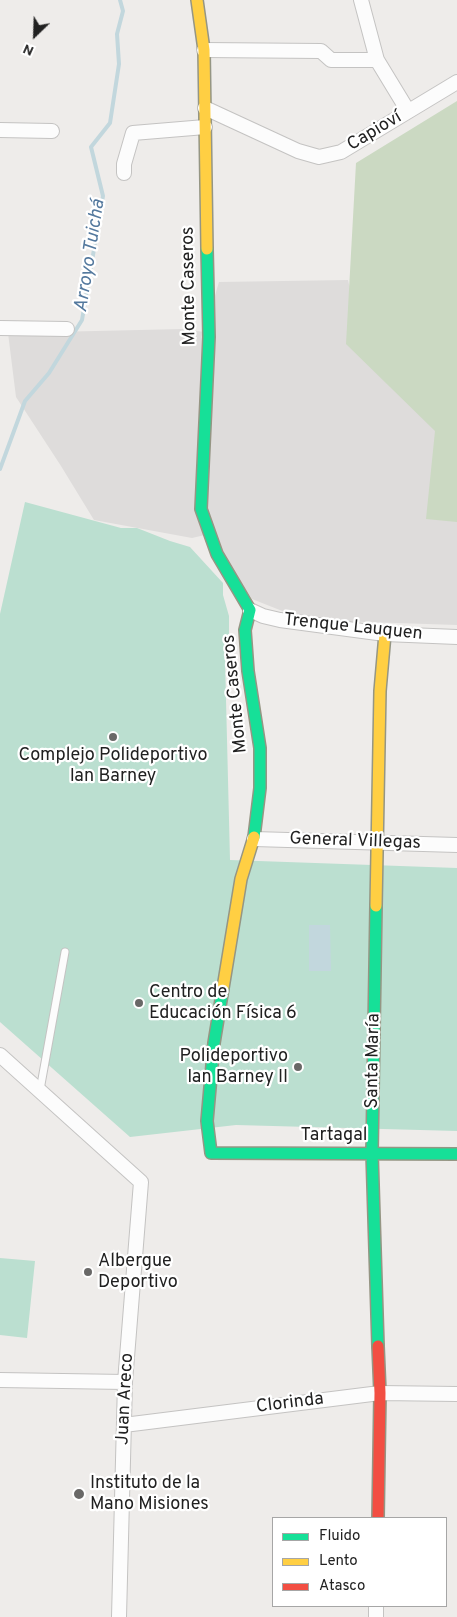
<!DOCTYPE html>
<html>
<head>
<meta charset="utf-8">
<style>
  body { margin:0 }
  #map { position:relative; width:457px; height:1617px; overflow:hidden; background:#eeecea; font-family:Overpass,sans-serif }
  canvas { display:block }
  .legend { position:absolute; left:272px; top:1517px; width:175px; height:90px; box-sizing:border-box; background:#fff; border:1px solid #a6a6a6; margin:0; padding:6px 9px; list-style:none; font-size:15px; color:#212121 }
  .legend li { display:flex; align-items:center; gap:10px; height:25px }
  .legend b { width:25px; border:1px solid #a6a6a6 }
  .north { position:absolute; left:10px; top:10px; width:50px; height:50px; -webkit-text-stroke:4px #fff; paint-order:stroke; rotate:204deg; font-size:14px; font-weight:700; line-height:20px; text-align:center; color:#212121 }
  .north::after { content:''; display:block; margin:auto; width:18px; height:22px; background:#212121; clip-path:polygon(50% 0,100% 100%,50% 72%,0 100%) }
</style>
</head>
<body>
<div id="map">
<canvas width="457" height="1617"></canvas>
<ul class="legend">
<li><b style="height:6px;background:#16e098"></b>Fluido</li>
<li><b style="height:6px;background:#ffcf43"></b>Lento</li>
<li><b style="height:6px;background:#f24e42"></b>Atasco</li>
</ul>
<div class="north">N</div>
</div>
<script>
const ctx = document.querySelector('canvas').getContext('2d');
ctx.lineJoin = 'round';
function fill(path, color) { ctx.fillStyle = color; ctx.fill(path, 'evenodd'); }
const toPath = rows => new Path2D(rows.map(r => 'M' + r).join(''));
function trace(path, color, width, dash) { ctx.strokeStyle = color; ctx.lineWidth = width; ctx.lineCap = dash ? 'butt' : 'round'; ctx.setLineDash(dash || []); ctx.stroke(path); }
function label(font, color, halo, rows, align = 'center') {
  ctx.font = font + ' Overpass,sans-serif'; ctx.lineWidth = 4.5; ctx.setLineDash([]); ctx.textBaseline = 'middle'; ctx.strokeStyle = halo; ctx.fillStyle = color; for (const [text, x, y, turn = 0] of rows) {
    ctx.save(); ctx.translate(x, y); ctx.rotate((+turn || 0) * Math.PI / 180); ctx.textAlign = isNaN(turn) ? turn : align; if (halo) ctx.strokeText(text, 0, 0); ctx.fillText(text, 0, 0); ctx.restore();
  }
}
fill(toPath([
  [348,280,362,343,457,388,457,625,305,620,252,599,209,534,192,538,94,520,61,466,16,397,8,333,183,329,204,332,219,282]
]), '#dedcdb');
fill(toPath([
  [457,101,457,522,426,519,435,431,346,344,356,163]
]), '#cbd9c2');
fill(toPath([
  [25,502,121,528,137,528,170,541,190,547,223,583,223,595,229,616,229,638,225,659,230,860,457,868,457,1131,236,1125,130,1137,0,1022,0,614],
  [0,1258,35,1261,27,1338,0,1335]
]), '#bbdfd0');
fill(toPath([
  [309,925,330,925,331,971,309,971]
]), '#c2d7dd');
trace(toPath([
  [0,469,25,401,49,373,82,320,103,196,91,147,110,123,119,64,117,34,123,11,120,0]
]), '#c2d7dd', 4);
const lane = toPath([
  [40,1090,65,952]
]);
const street = toPath([
  [361,0,377,60,408,111],
  [204,50,321,51,331,60,377,60],
  [205,108,298,151,319,157,341,152,457,82],
  [0,130,52,131],
  [124,173,124,164,133,133,205,127],
  [0,328,67,329],
  [250,610,263,616,280,620,385,634,457,637],
  [254,839,457,845],
  [0,1055,141,1182,125,1382,119,1617],
  [0,1380,125,1382],
  [124,1425,380,1393,457,1394],
  [376,1617,376,1606]
]);
const fast = toPath([
  [207,249,209,337,201,509,217,554,250,610,245,630,248,671,260,748,260,788,254,837],
  [376,906,372,1153,378,1346],
  [223,988,214,1043,207,1121,211,1153,457,1154]
]);
const slow = toPath([
  [197,0,204,50,207,249],
  [376,906,380,691,385,634],
  [223,988,241,879,254,837]
]);
const jam = toPath([
  [378,1518,380,1393,378,1346]
]);
trace(lane, '#c4c3c2', 9);
trace(street, '#c4c3c2', 16);
trace(fast, '#959684', 14);
trace(slow, '#959684', 14);
trace(jam, '#959684', 14);
trace(lane, '#fcfcfc', 7);
trace(street, '#fcfcfc', 14);
trace(fast, '#16e098', 11);
trace(slow, '#ffcf43', 11);
trace(jam, '#f24e42', 11);
for (const [x, y, r, color] of [
  [113,737,5,"#696867"],
  [139,1003,5,"#696867"],
  [298,1067,5,"#696867"],
  [88,1272,5,"#696867"],
  [79,1494,6,"#696867"]
]) { const dot = new Path2D(); dot.arc(x, y, r, 0, 2 * Math.PI); ctx.fillStyle = color; ctx.fill(dot); trace(dot, '#fff', 2); }
label('18px', '#212121', '#fff', [
  ["Capioví",375,132,-31],
  ["Monte Caseros",190,286,-91],
  ["Trenque Lauquen",353,628,6],
  ["Monte Caseros",236,694,-96],
  ["General Villegas",355,842,2],
  ["Santa María",374,1061,-89],
  ["Tartagal",334,1136],
  ["Juan Areco",126,1399,-87],
  ["Clorinda",290,1404,-7]
]);
label('18px', '#212121', '#fff', [
  ["Complejo Polideportivo",113,756,"center"],
  ["Ian Barney",113,777,"center"],
  ["Centro de",149,993],
  ["Educación Física 6",149,1014],
  ["Polideportivo",288,1057,"right"],
  ["Ian Barney II",288,1078,"right"],
  ["Albergue",98,1262],
  ["Deportivo",98,1283],
  ["Instituto de la",90,1484],
  ["Mano Misiones",90,1505]
], 'left');
label('italic 19px', '#54799e', '#fff', [
  ["Arroyo Tuichá",91,256,-81]
]);
</script>
</body>
</html>
